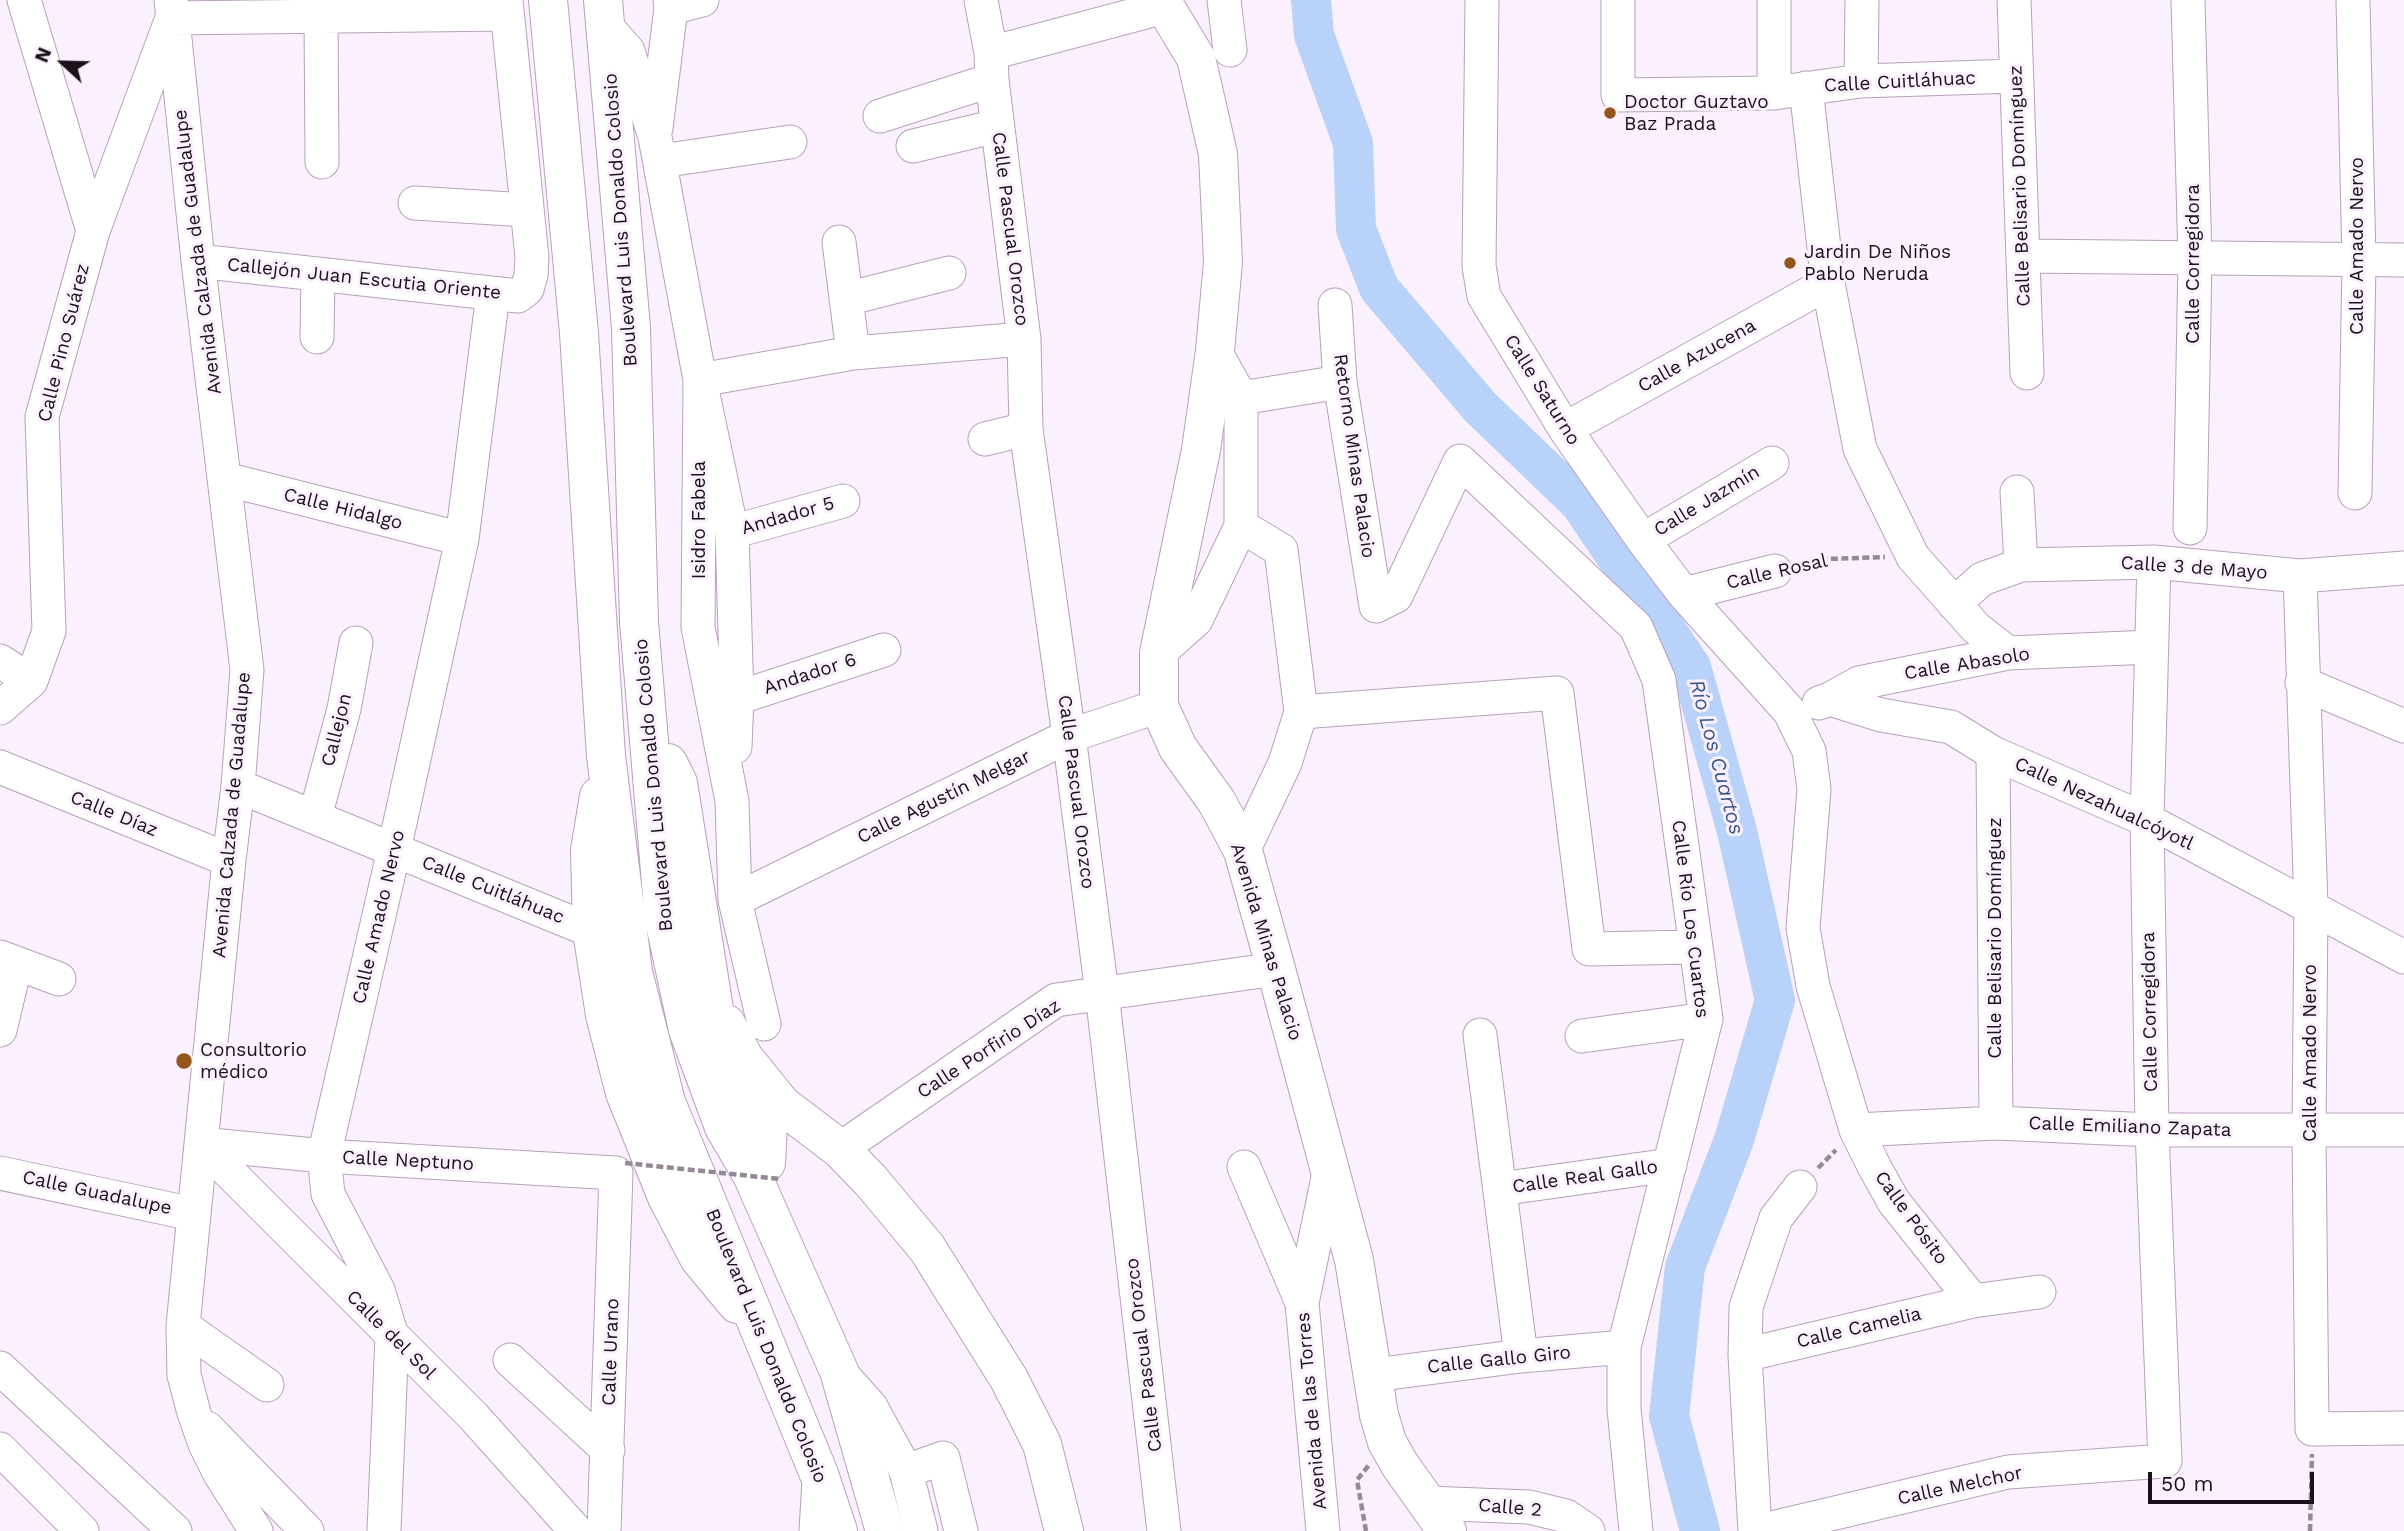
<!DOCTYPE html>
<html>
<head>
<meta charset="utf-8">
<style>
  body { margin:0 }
  #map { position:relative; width:2404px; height:1531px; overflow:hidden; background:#fbf0fd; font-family:"Work Sans",sans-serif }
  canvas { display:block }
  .north { position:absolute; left:28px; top:28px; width:70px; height:70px; -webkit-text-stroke:5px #fbf0fd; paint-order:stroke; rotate:292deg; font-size:19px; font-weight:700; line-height:28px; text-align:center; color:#1a111b }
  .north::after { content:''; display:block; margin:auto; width:24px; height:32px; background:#1a111b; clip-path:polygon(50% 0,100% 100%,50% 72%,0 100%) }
  .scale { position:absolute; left:2148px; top:1472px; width:166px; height:32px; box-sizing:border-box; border:4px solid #1a111b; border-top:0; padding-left:9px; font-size:21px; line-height:24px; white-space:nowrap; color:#1a111b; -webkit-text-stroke:5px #fbf0fd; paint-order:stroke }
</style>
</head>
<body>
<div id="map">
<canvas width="2404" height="1531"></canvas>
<div class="north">N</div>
<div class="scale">50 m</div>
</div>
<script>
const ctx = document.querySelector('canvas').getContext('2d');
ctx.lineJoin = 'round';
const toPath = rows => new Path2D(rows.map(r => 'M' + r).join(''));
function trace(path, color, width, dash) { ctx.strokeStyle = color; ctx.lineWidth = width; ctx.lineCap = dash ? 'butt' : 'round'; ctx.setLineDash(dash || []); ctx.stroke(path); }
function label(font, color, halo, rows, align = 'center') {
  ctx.font = font + ' "Work Sans",sans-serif'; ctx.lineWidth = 6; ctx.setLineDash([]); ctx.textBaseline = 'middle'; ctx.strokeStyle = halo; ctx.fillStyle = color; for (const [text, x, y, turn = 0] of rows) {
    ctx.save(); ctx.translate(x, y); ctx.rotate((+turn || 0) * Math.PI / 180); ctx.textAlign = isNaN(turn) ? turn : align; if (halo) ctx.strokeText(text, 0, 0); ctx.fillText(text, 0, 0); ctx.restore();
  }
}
trace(toPath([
  [1311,0,1314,35,1353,143,1356,229,1379,288,1480,407,1580,503,1691,667,1737,831,1775,1000,1734,1140,1685,1267,1669,1416,1700,1531]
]), '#b9d2f9', 40);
const minor = toPath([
  [24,0,93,231],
  [171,0,198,261,247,670,238,786,229,860,183,1326,184,1375,194,1413,205,1444,220,1474,256,1531],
  [981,0,991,53,992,80,1024,339,1026,429,1069,736,1102,993,1164,1531],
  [1224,0,1230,50],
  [1482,0,1479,266,1484,296,1565,429,1643,540,1684,594,1790,712,1809,751,1814,789,1803,928,1813,986,1856,1130,1875,1168,1894,1202,1973,1301],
  [1618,0,1618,95,1774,93,1861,81,2015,76],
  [2014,0,2027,373],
  [2188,0,2195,259,2190,528],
  [2353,0,2359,261,2355,493],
  [671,8,702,0],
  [321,16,322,162],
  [606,26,628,51,655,137,700,380,698,627,732,801,735,900,764,1024],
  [991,53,1164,7],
  [1861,81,1862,0],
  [1806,88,1828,283,1860,449,1913,557,1976,628,2008,653],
  [1774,93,1774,0],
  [880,116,992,80],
  [656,128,671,8,670,0],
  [913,146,997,126],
  [661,161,790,142],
  [415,203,526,210],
  [839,242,853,353],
  [2023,256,2404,260],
  [198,261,518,296,527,289,531,275,532,257,506,0],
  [846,299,949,273],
  [1335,305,1340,382,1376,606,1396,596,1460,461,1636,627,1659,680,1706,1019,1624,1347,1624,1409,1636,1531],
  [317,337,318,274],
  [1241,398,1340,382],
  [1565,429,1828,283],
  [985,439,1026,429],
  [225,479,462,539],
  [2017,492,2021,565],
  [1241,526,1281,550,1301,712,1285,763,1243,851],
  [732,532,843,501],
  [1643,540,1772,463],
  [2300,576,2311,906,2309,1131,2312,1429,2404,1428],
  [1684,594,1775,571],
  [1954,604,1982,579,2021,565,2154,562,2300,576,2404,568],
  [1159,653,1196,620,1241,526,1241,398,1215,351],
  [0,661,31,681],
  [2302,683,2404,726],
  [737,698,884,650],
  [1830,699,1881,715,1951,727,1993,753,2147,820,2404,957],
  [1819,703,1830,699,1859,683,2008,653,2151,647],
  [0,708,31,681,49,631,42,417,93,231,172,18,507,14],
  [1301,712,1557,693,1589,949,1694,947],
  [735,747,737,698,732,532,700,380,853,353,1024,339],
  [1993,753,1996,1123],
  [0,767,229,860],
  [238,786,592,931],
  [315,817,344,709,356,643],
  [735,900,1069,736,1159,706],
  [0,957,59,979],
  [0,1030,16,963],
  [1480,1035,1521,1356],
  [1582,1036,1706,1019],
  [1856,1130,1996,1123,2152,1130,2404,1130],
  [201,1144,324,1156,616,1173,604,1531],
  [201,1144,474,1417,576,1531],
  [840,1149,1056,1000,1276,969],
  [1244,1167,1302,1303],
  [0,1173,193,1214],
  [1500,1189,1670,1165],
  [183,1326,267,1385],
  [1745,1355,1973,1301,2039,1292],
  [510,1360,608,1450],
  [0,1368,175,1531],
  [839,1371,871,1407,906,1471,921,1531],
  [1374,1375,1521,1356,1624,1347],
  [207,1428,307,1531],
  [0,1449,82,1531],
  [906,1471,943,1458,961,1531],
  [1428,1503,1529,1507,1566,1516,1588,1531],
  [384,1531,392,1336,378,1290,328,1194,324,1156,394,850,462,539,493,294],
  [816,1531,819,1480],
  [1323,1531,1302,1303,1330,1168],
  [1755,1531,1745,1355,1746,1307,1776,1218,1800,1187],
  [1759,1531,2008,1472,2165,1461,2152,1130,2147,820,2154,562]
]);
const major = toPath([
  [1161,0,1196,58,1218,154,1223,262,1215,351,1201,450,1159,653,1159,706,1178,748,1217,802,1243,851,1276,969,1354,1260,1379,1415,1387,1442,1400,1465,1447,1531],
  [726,1024,744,1058,782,1105,840,1149,871,1181,927,1248,1009,1379,1042,1444,1064,1531],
  [766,1163,768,1124,773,1115,782,1105]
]);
const highway = toPath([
  [548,0,579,333,606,756,633,972,666,1102,819,1474,838,1531],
  [603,0,631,328,639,622,664,919,688,1030,724,1127,752,1175,839,1371,885,1531],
  [668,763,678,783,716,1022,749,1119],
  [599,796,590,850,592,931,605,1015,625,1093,667,1197,699,1258,737,1304]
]);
trace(minor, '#b8a0bd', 35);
trace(major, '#b8a0bd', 40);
trace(highway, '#b8a0bd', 40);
trace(toPath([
  [1800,565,1827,559,1885,557],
  [1818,1168,1836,1150],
  [1366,1531,1357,1480,1369,1465],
  [2310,1531,2312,1454]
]), '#948a95', 4.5, [7, 3.5]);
trace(minor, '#fff', 33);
trace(major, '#fff', 38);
trace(highway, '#fff', 38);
trace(toPath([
  [625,1163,780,1179]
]), '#948a95', 4.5, [7, 3.5]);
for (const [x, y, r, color] of [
  [1610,113,7,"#93561a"],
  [1790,263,7,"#93561a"],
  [184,1061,9,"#93561a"]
]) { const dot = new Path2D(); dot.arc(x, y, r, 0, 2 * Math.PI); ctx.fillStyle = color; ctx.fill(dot); trace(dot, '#fbf0fd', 2.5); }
label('19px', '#1a111b', '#fbf0fd', [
  ["Calle Cuitláhuac",1900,82,-3],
  ["Calle Belisario Domínguez",2020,186,-92],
  ["Boulevard Luis Donaldo Colosio",621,220,-94],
  ["Calle Pascual Orozco",1010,229,83],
  ["Calle Amado Nervo",2357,246,-90],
  ["Avenida Calzada de Guadalupe",198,252,-97],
  ["Calle Corregidora",2193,264,-90],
  ["Callejón Juan Escutia Oriente",364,279,6],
  ["Calle Pino Suárez",64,343,-76],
  ["Calle Azucena",1697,356,-29],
  ["Calle Saturno",1542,390,58],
  ["Retorno Minas Palacio",1354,456,82],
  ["Calle Jazmín",1707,501,-31],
  ["Calle Hidalgo",343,509,14],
  ["Andador 5",788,516,-16],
  ["Isidro Fabela",699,520,-90],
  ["Calle 3 de Mayo",2194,568,4],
  ["Calle Rosal",1777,572,-13],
  ["Calle Abasolo",1967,664,-9],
  ["Andador 6",810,674,-18],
  ["Callejon",337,730,-76],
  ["Boulevard Luis Donaldo Colosio",654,785,-95],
  ["Calle Pascual Orozco",1076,792,83],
  ["Calle Agustín Melgar",944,797,-26],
  ["Calle Nezahualcóyotl",2104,804,25],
  ["Calle Díaz",114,814,22],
  ["Avenida Calzada de Guadalupe",232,815,-85],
  ["Calle Cuitláhuac",493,890,22],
  ["Calle Amado Nervo",379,917,-77],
  ["Calle Río Los Cuartos",1690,919,83],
  ["Calle Belisario Domínguez",1995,938,-90],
  ["Avenida Minas Palacio",1266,942,73],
  ["Calle Corregidora",2150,1012,-91],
  ["Calle Porfirio Díaz",989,1049,-33],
  ["Calle Amado Nervo",2310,1053,-90],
  ["Calle Emiliano Zapata",2130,1127,2],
  ["Calle Neptuno",408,1161,3],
  ["Calle Real Gallo",1585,1177,-8],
  ["Calle Guadalupe",97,1193,12],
  ["Calle Pósito",1911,1218,54],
  ["Calle Camelia",1859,1328,-13],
  ["Calle del Sol",391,1335,45],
  ["Boulevard Luis Donaldo Colosio",766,1346,68],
  ["Calle Urano",611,1352,-88],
  ["Calle Pascual Orozco",1144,1355,-97],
  ["Calle Gallo Giro",1499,1360,-6],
  ["Avenida de las Torres",1312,1411,-95],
  ["Calle Melchor",1960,1486,-12],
  ["Calle 2",1510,1508,5]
]);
label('19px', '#1a111b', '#fbf0fd', [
  ["Doctor Guztavo",1624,102],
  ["Baz Prada",1624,124],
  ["Jardin De Niños",1804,252],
  ["Pablo Neruda",1804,274],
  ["Consultorio",200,1050],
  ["médico",200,1072]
], 'left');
label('italic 21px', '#39578a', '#fbf0fd', [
  ["Río Los Cuartos",1716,757,75]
]);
</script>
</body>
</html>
